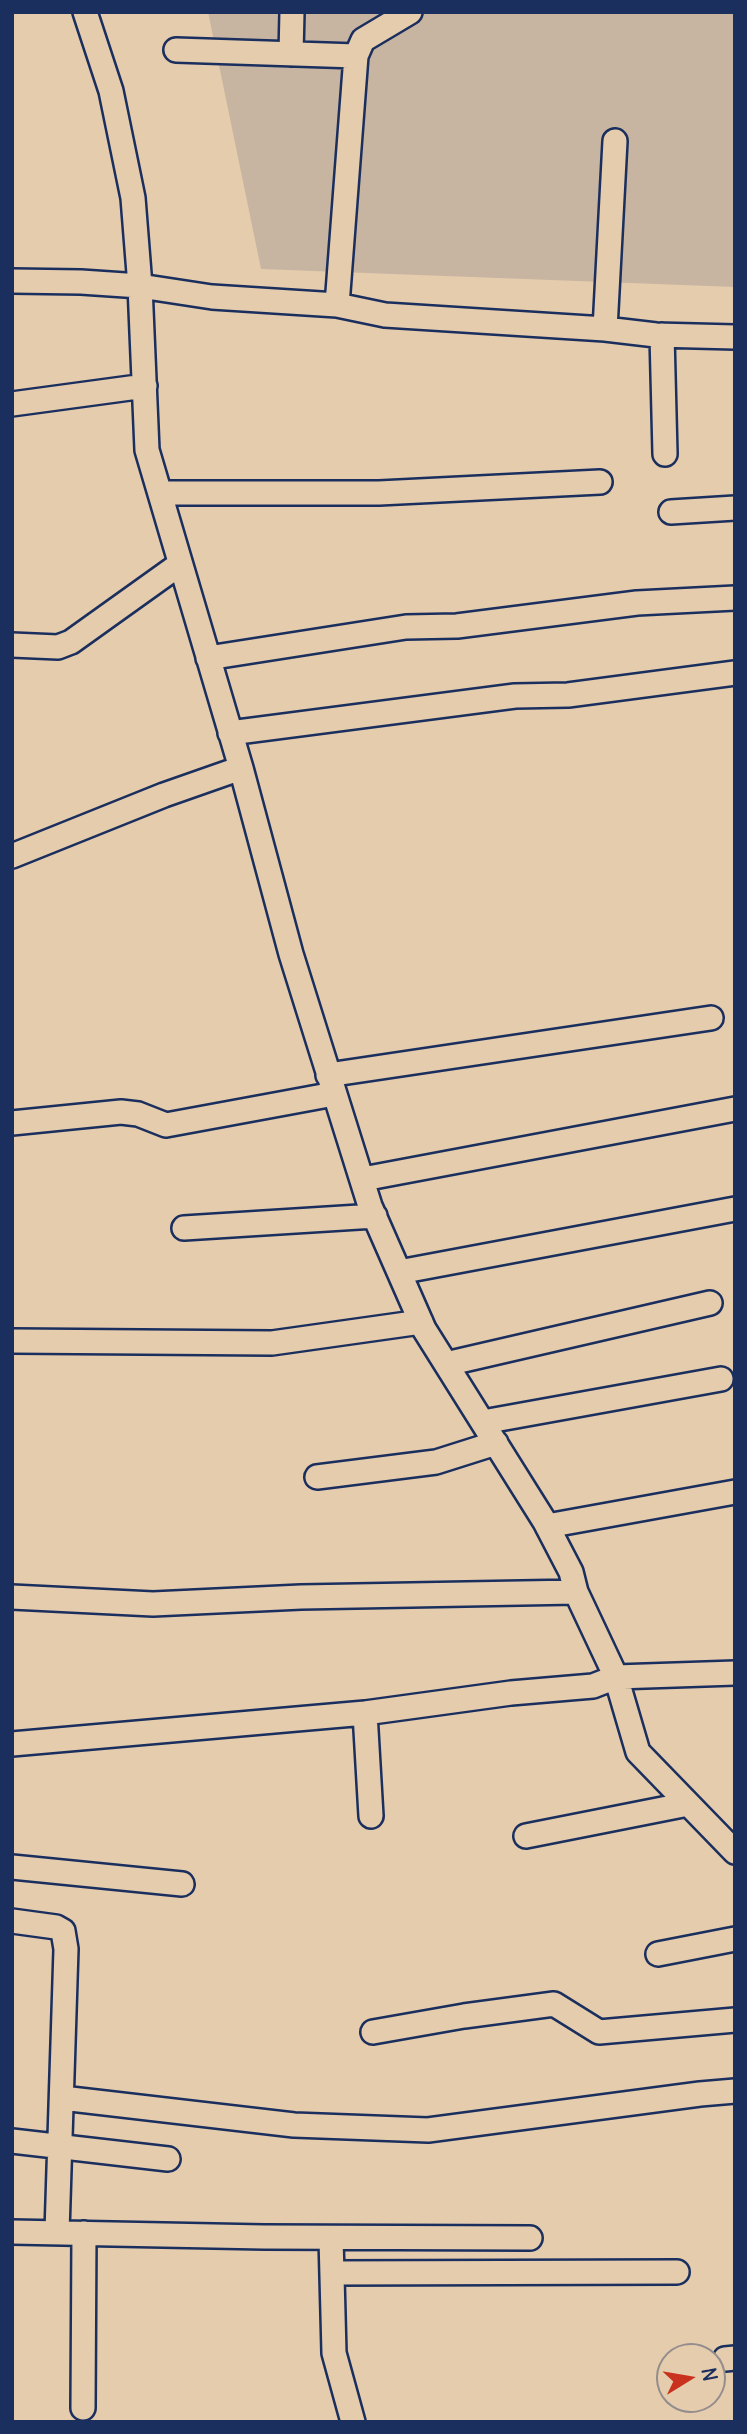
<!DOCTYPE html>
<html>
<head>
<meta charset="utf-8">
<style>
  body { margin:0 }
  #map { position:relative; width:747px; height:2434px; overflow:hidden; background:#e5ccad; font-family:Delius,sans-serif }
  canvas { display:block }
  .frame { position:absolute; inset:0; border:14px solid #1b2f5e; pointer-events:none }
  .north { position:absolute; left:656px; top:2343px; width:70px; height:70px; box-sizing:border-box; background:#e5ccad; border:2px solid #948d8d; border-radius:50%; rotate:79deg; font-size:19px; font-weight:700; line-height:28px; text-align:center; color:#1b2f5e }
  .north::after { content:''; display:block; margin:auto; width:24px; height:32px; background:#c8321e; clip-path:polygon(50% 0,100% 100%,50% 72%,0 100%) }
</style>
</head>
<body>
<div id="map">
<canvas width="747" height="2434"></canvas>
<div class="frame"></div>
<div class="north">N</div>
</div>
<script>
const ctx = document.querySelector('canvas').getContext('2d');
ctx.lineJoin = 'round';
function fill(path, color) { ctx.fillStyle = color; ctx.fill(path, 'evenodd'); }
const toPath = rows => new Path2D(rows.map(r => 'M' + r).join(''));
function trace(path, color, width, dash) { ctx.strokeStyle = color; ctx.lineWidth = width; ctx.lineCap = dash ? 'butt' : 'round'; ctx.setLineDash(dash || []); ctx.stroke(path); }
fill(toPath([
  [208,12,735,12,735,287,261,269]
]), '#c8b5a1');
const minor = toPath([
  [85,12,111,91,133,198,140,286,147,450,241,768,291,954,370,1206,424,1329,545,1522,571,1572,576,1592,616,1677,638,1752,735,1852],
  [176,50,356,56],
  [291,54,292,12],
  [12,281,81,282,140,286,212,297,337,305,385,315,605,329,656,335,735,337],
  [337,305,356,56,363,40,410,12],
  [605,329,615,141],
  [662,335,665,454],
  [12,404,145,386],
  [160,493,379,493,600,482],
  [671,512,735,508],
  [12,645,58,647,71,642,180,564],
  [208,658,406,627,457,626,637,603,735,598],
  [230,733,515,696,568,695,735,673],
  [12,856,164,795,241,768],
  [328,1075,711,1018],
  [12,1123,121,1112,138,1114,166,1125,334,1094],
  [363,1179,735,1109],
  [184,1228,375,1216],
  [399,1272,735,1209],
  [12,1341,272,1343,421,1322],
  [446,1364,710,1303],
  [483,1422,721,1379],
  [317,1477,436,1462,496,1443],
  [547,1526,735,1492],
  [12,1597,153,1604,301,1597,576,1592],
  [365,1713,371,1816],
  [12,1744,365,1713,511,1693,593,1686,616,1677,735,1673],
  [526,1836,688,1804],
  [12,1867,182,1884],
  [12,1921,56,1927,63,1931,66,1949,57,2232],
  [658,1954,735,1939],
  [373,2032,464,2016,554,2004,599,2032,735,2020],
  [62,2098,294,2125,428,2130,700,2094,735,2091],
  [12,2141,168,2159],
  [12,2232,264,2237,530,2238],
  [331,2238,334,2353,353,2422],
  [332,2273,677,2272],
  [725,2359,735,2358],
  [83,2408,84,2233]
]);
trace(minor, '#1b2f5e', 28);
trace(minor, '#e5ccad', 23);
</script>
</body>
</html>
